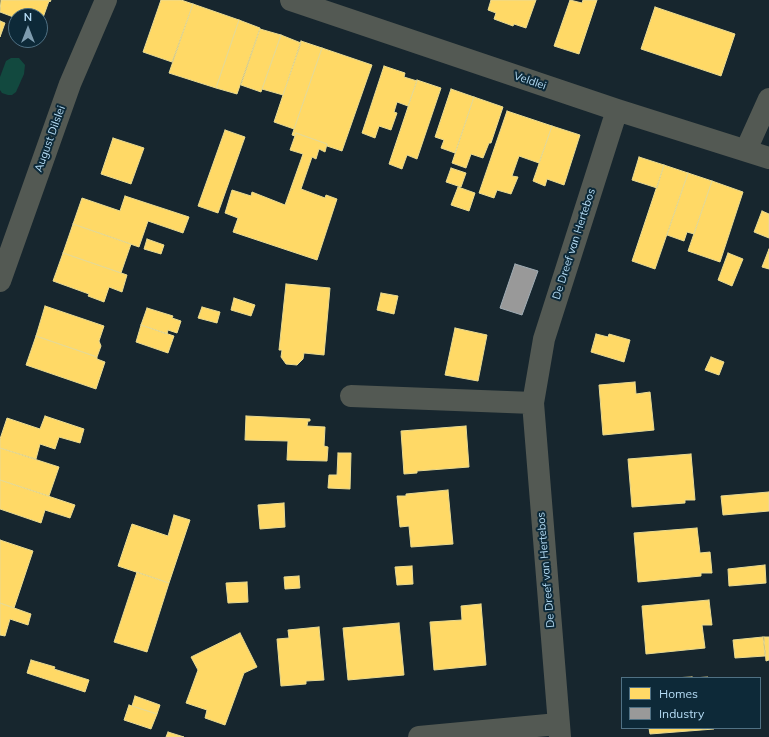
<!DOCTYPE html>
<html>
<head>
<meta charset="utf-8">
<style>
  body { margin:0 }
  #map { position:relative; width:769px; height:737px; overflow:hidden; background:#17262e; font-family:Mulish,sans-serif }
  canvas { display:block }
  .legend { position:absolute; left:621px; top:677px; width:140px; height:52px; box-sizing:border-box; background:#0d2938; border:1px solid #507184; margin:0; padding:5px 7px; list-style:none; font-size:12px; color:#b5dcf5 }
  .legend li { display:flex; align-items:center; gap:8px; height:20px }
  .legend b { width:20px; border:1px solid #507184 }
  .north { position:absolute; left:8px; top:8px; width:40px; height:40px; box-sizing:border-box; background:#0d2938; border:1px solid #507184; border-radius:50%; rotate:0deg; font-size:11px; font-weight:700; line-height:16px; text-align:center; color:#b5dcf5 }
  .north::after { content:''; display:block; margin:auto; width:14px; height:18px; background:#7e9caf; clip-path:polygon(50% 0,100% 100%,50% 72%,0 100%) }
</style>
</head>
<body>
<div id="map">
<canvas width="769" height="737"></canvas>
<ul class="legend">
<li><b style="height:11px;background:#ffd966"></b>Homes</li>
<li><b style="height:11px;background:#999"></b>Industry</li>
</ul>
<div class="north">N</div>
</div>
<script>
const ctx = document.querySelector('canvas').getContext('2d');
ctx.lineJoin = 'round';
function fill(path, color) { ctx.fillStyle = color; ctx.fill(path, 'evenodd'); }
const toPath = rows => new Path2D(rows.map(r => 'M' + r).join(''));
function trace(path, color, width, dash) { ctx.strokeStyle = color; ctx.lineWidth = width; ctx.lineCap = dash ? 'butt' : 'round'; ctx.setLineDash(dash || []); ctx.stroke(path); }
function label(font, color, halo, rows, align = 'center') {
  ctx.font = font + ' Mulish,sans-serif'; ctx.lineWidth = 4; ctx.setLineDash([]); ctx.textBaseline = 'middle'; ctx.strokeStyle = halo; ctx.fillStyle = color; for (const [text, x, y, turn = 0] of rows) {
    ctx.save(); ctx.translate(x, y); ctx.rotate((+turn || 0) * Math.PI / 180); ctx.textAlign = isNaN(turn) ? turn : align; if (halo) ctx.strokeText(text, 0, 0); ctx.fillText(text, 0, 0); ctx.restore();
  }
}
fill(toPath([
  [11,58,19,58,25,65,24,74,16,92,12,95,8,95,2,93,0,90,0,77,6,61]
]), '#12493f');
const homes = toPath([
  [1,0,51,0,50,2,49,1,40,26,40,16,16,16,16,18,0,12,1,0],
  [161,0,181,0,193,4,172,62,143,52,161,0],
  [491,0,536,0,526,28,514,24,513,26,494,19,496,13,488,10,491,0],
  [570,0,582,3,583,0,597,0,579,54,554,46,570,0],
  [193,4,239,20,216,88,169,73,193,4],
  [655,7,735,34,721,76,641,49,655,7],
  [239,20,260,28,237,94,216,88,239,20],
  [0,21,5,23,0,37,0,21],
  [260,29,281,35,261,92,241,85,260,29],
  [281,35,301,43,283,95,262,89,281,35],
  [301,41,322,48,294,129,274,122,301,41],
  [322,48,372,65,342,151,327,146,327,144,296,133,295,136,292,135,322,48],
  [384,66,405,73,404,77,417,81,408,106,397,102,394,112,397,113,391,130,379,126,375,138,362,133,384,66],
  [417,80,441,88,417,159,407,155,402,169,389,164,417,80],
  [451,89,474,97,455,153,441,148,444,140,435,137,451,89],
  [474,97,503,107,491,143,489,143,483,158,471,154,466,168,452,163,474,97],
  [507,111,552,126,539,163,519,156,512,176,518,177,511,194,497,190,494,198,479,193,507,111],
  [552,126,580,135,564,185,547,179,545,186,533,181,552,126],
  [225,130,245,137,218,213,198,206,225,130],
  [296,133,327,144,325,152,319,149,316,159,312,157,301,189,325,198,326,195,337,199,317,260,233,232,238,218,225,213,232,190,251,196,252,192,285,205,303,154,290,150,296,133],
  [113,138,144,148,131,184,101,174,113,138],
  [639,157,664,165,657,188,632,180,639,157],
  [664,165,688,173,655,269,632,261,664,165],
  [451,168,466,173,461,187,446,182,451,168],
  [688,173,712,181,694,234,687,232,684,241,667,235,688,173],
  [712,181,743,192,720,262,688,251,712,181],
  [458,187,475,193,469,211,451,205,458,187],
  [125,196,189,217,183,233,148,221,139,247,73,224,82,198,120,211,125,196],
  [762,211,769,214,769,238,754,232,762,211],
  [73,224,131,244,121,273,63,253,73,224],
  [147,239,164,245,161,254,144,249,147,239],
  [769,249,769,269,762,267,769,249],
  [63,253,127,275,122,292,109,287,104,302,88,296,89,294,53,281,63,253],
  [728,253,743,259,732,286,718,280,728,253],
  [286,284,330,288,324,355,304,353,303,359,297,365,286,364,281,357,282,350,279,350,286,284],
  [381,293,398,296,394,314,377,310,381,293],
  [234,298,255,305,251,316,231,310,234,298],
  [45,306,104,326,99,341,101,346,97,357,36,336,45,306],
  [202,307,220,312,217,323,198,318,202,307],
  [147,308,173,316,172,318,181,321,177,333,168,330,167,334,141,325,147,308],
  [141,325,174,336,168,353,136,342,141,325],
  [455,328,487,335,478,381,445,375,455,328],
  [596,334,608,337,609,334,630,340,624,362,591,352,596,334],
  [36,336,97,357,97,359,105,362,96,389,26,365,36,336],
  [711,357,724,362,719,375,705,370,711,357],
  [635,382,636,394,650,392,654,430,603,435,599,385,635,382],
  [45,416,84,429,80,443,59,437,55,449,40,444,36,459,0,448,0,439,7,418,40,429,45,416],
  [246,416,310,419,310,421,308,421,307,426,325,427,324,446,328,447,327,461,287,460,288,441,245,440,246,416],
  [466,426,469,467,417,471,417,473,404,474,401,431,466,426],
  [0,448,59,467,49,496,0,480,0,448],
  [338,453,351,453,350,489,328,488,329,475,337,475,338,453],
  [691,454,695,500,685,500,685,503,632,507,628,459,691,454],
  [0,480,75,505,70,518,45,510,41,523,0,509,0,480],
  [448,490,453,544,411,547,409,526,400,527,397,496,406,496,406,494,448,490],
  [769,492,769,511,723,515,721,496,769,492],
  [284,503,285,527,260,529,258,505,284,503],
  [174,515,190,520,169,583,118,566,132,524,168,536,174,515],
  [697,528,700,553,710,552,712,573,701,573,701,576,638,582,634,533,697,528],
  [0,540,33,551,14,608,0,603,0,540],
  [765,565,766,583,729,586,728,569,765,565],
  [412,566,413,584,397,585,395,567,412,566],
  [137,572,169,583,147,652,114,642,137,572],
  [299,576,300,588,285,589,284,577,299,576],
  [247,582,248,602,228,603,226,583,247,582],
  [709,600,712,625,702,625,705,648,646,654,642,606,709,600],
  [0,603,31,614,28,625,10,619,5,636,0,635,0,603],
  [481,604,486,665,434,670,430,622,462,620,461,606,481,604],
  [399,623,404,675,348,680,343,628,399,623],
  [319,627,324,680,306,681,306,684,281,686,277,639,289,638,288,630,319,627],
  [240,633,257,667,244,673,225,725,205,718,207,710,186,703,198,670,191,657,240,633],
  [763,637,765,656,735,658,733,640,763,637],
  [764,637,769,637,769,660,766,661,764,637],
  [31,660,55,667,54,669,89,680,85,692,27,673,31,660],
  [692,677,692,678,708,677,708,678,672,678,692,677],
  [135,696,160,705,157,714,132,706,135,696],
  [129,705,157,714,151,729,124,720,129,705],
  [649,728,714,728,714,729,650,734,649,728],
  [168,732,184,737,166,737,168,732]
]);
fill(homes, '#ffd966');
trace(homes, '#e9da91', 1);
const industry = toPath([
  [515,264,538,271,522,315,500,308,515,264]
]);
fill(industry, '#999');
trace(industry, '#a1adb5', 1);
trace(toPath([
  [291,0,617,110,769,158],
  [746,150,769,99],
  [0,281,70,84,106,0],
  [351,396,533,403],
  [419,737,558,724],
  [560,737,533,403,544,339,617,110]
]), '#535953', 22);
label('11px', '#b5dcf5', '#0d2938', [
  ["Veldlei",530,81,19],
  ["August Dilslei",50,139,-70],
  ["De Dreef van Hertebos",574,244,-72],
  ["De Dreef van Hertebos",546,570,-95]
]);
</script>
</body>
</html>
